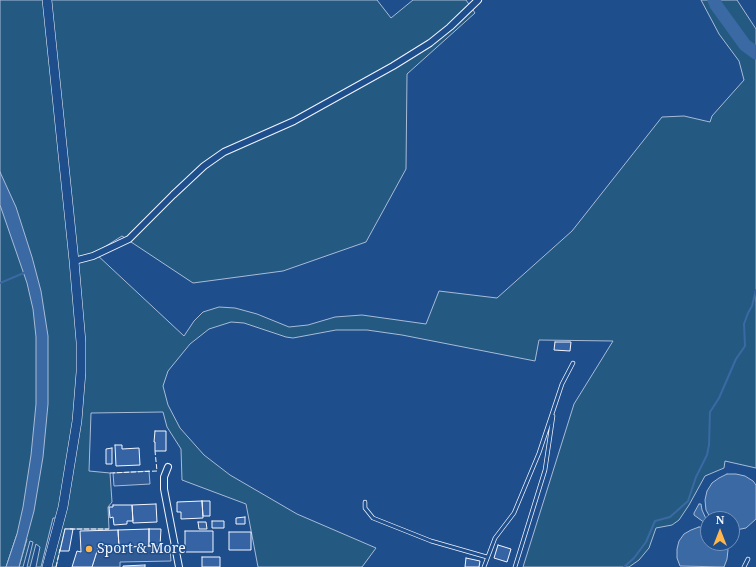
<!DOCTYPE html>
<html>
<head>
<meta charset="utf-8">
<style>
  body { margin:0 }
  #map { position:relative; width:756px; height:567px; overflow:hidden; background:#1f4e8c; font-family:"Noto Serif",serif }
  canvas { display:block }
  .north { position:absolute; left:700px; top:511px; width:40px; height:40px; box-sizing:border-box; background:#1f4e8c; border:1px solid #7391ba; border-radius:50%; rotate:0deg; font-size:11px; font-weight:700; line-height:16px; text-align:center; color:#f2f6ff }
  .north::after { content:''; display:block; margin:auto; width:14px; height:18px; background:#ffb74d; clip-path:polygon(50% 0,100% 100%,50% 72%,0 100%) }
</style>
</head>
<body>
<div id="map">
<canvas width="756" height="567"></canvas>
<div class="north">N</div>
</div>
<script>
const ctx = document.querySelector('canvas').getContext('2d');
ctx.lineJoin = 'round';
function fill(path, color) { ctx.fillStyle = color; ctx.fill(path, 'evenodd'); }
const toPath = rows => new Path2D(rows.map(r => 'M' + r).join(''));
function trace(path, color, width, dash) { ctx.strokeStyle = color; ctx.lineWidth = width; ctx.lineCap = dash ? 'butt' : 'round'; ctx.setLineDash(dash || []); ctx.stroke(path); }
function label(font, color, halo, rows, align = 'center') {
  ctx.font = font + ' "Noto Serif",serif'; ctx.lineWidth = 3; ctx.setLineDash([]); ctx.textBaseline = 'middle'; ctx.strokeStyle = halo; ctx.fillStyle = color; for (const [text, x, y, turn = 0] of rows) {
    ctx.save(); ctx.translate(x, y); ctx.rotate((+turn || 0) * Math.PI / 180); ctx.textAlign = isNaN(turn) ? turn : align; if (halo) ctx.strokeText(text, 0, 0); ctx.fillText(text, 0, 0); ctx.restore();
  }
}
const green = toPath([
  [0,0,377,0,391,18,413,0,466,0,475,13,407,74,406,169,366,242,283,271,193,283,122,236,95,253,184,336,194,321,203,312,219,307,235,308,257,314,289,327,308,325,335,317,362,315,426,324,439,291,497,298,572,231,662,117,684,116,710,122,712,116,744,80,739,61,719,34,701,0,737,0,756,29,756,468,725,461,724,468,705,476,689,505,679,520,672,525,656,528,649,548,639,560,629,567,523,567,574,404,613,341,539,340,535,361,402,335,367,330,336,330,293,338,286,337,244,323,231,322,209,329,190,344,168,371,163,386,168,405,180,428,204,455,230,475,297,514,376,548,362,567,258,567,246,504,182,480,181,449,167,427,163,412,91,413,89,471,110,473,112,502,108,507,109,529,65,529,56,567,51,567,63,518,53,518,41,567,36,567,40,547,36,544,30,567,27,567,33,542,30,541,23,567,19,567,27,539,17,534,6,567,0,567,0,0]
]);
fill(green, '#245a82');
trace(green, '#a8bbd7', 1);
const parking = toPath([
  [149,471,150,484,114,486,113,473,149,471],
  [160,546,161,550,170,550,171,561,120,562,120,567,92,567,98,548,160,546]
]);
fill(parking, '#305b95');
trace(parking, '#a8bbd7', 1);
const water = toPath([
  [0,172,16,207,32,257,41,291,48,336,48,404,43,457,34,511,19,567,6,567,17,534,23,507,31,455,36,404,36,337,33,309,27,283,0,205,0,172],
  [727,474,736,474,745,476,753,481,756,485,756,519,746,528,736,530,732,530,732,519,711,519,706,510,705,500,707,491,712,483,719,478,727,474],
  [699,504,701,504,702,510,707,521,705,523,694,515,694,513,699,504],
  [699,527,708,528,708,543,726,543,728,550,727,559,724,567,680,566,677,558,677,549,679,541,684,534,691,530,699,527]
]);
fill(water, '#3b69a3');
trace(water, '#a8bbd7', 1);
trace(toPath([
  [0,283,26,272],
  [624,567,634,558,646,542,655,521,670,517,688,501,696,477,707,455,709,445,710,412,719,398,736,359,745,346,744,324,748,313,752,306,756,290]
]), '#3b69a3', 2);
trace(toPath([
  [714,0,716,5,745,45,756,53]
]), '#3b69a3', 13);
const building = toPath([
  [555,342,571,342,570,351,554,350,555,342],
  [155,431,166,431,166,451,155,451,155,442,154,442,155,431],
  [115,445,122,445,122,449,139,448,140,465,116,466,115,445],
  [112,448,112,464,106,464,106,449,112,448],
  [202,501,203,518,181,519,181,512,177,512,177,502,202,501],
  [202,501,210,501,210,516,203,516,202,501],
  [156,504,157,522,133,523,132,505,156,504],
  [113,505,132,505,133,521,127,521,127,524,114,525,113,517,110,518,109,507,113,507,113,505],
  [245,517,245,524,236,524,236,518,245,517],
  [212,521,224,521,224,528,212,528,212,521],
  [198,522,206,522,207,529,199,529,198,522],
  [65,529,73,529,69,551,60,551,65,529],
  [149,529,149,546,119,547,118,530,149,529],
  [149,529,161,529,160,546,149,546,149,529],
  [118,530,119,547,98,548,92,567,72,567,77,551,81,552,80,531,118,530],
  [185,531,213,531,213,552,185,552,185,531],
  [229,532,251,532,251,550,229,550,229,532],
  [498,545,511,549,507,562,494,558,498,545],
  [202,557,220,557,220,567,202,567,202,557],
  [466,558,480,561,479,567,465,567,466,558],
  [145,565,145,567,123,567,123,566,145,565]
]);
fill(building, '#3563a3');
trace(building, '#f2f6ff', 1);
const lane = toPath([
  [365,502,365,508,373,518,431,541,487,557],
  [484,567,495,538,514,513,539,453,562,384,573,363],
  [515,567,545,470,553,416],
  [744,567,748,559]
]);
const street = toPath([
  [74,261,93,256,129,239,173,195,204,166,224,152,294,121,393,66,430,43,450,27,478,0],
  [168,467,164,477,164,489,179,567]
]);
const secondary = toPath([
  [47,0,74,261,81,342,81,372,77,421,63,507,47,567]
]);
trace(lane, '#f2f6ff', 4.5);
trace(street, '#f2f6ff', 8);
trace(secondary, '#f2f6ff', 10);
trace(lane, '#1f4e8c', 3);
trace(street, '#1f4e8c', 6);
trace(secondary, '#1f4e8c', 9);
trace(toPath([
  [110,473,157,471,155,451],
  [70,529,109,529],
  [56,567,60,549]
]), '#f2f6ff', 1, [5, 2]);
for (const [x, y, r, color] of [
  [89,549,4,"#ffb74d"]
]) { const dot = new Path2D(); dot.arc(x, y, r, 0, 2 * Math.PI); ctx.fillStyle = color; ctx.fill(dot); trace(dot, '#1f4e8c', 1.5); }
label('14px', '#f2f6ff', '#1f4e8c', [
  ["Sport & More",97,549]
], 'left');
</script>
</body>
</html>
